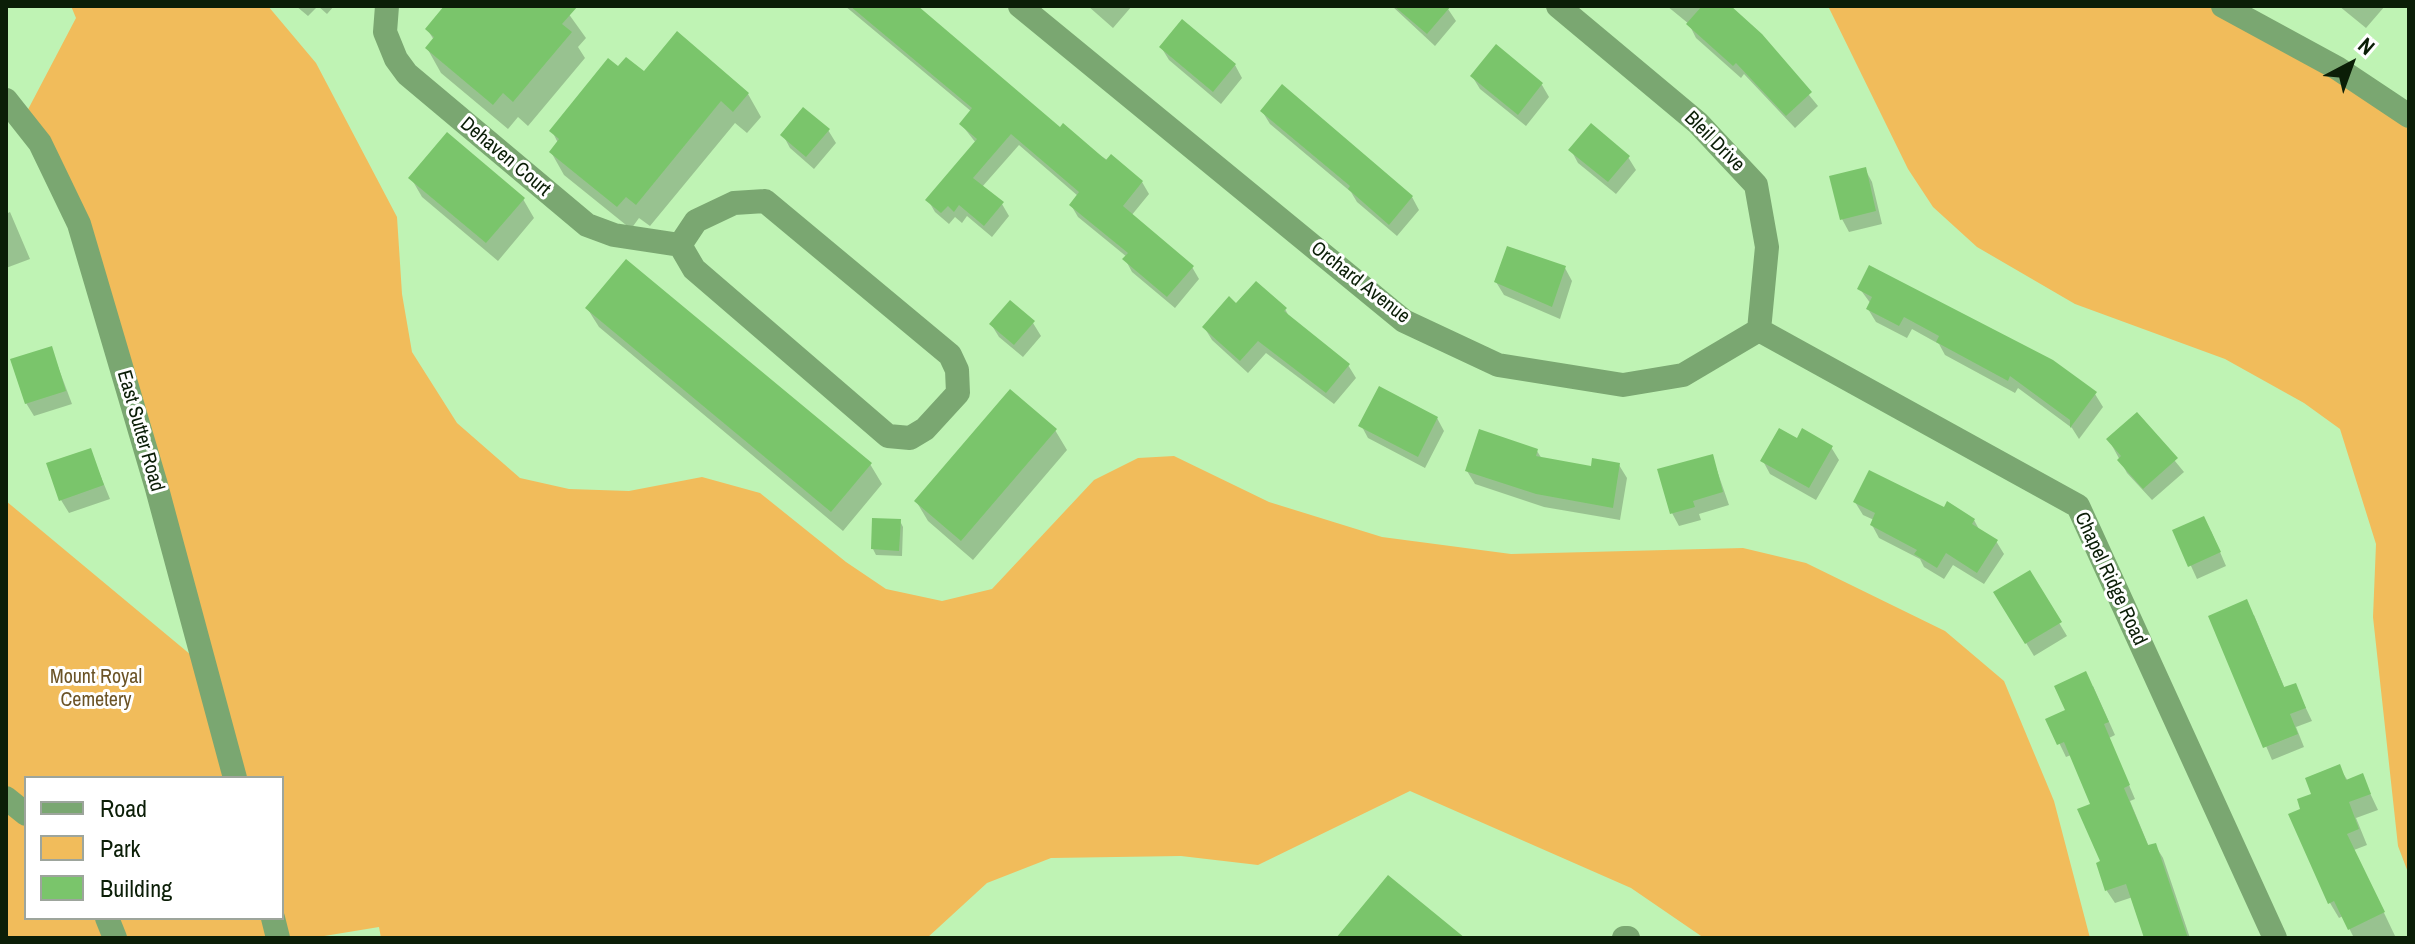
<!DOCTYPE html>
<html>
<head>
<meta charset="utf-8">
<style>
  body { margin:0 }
  #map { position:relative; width:2415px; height:944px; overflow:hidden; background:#bff3b4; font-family:"Archivo Narrow",sans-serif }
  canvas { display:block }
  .frame { position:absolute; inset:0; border:8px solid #0b1e07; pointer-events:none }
  .legend { position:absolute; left:24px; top:776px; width:260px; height:144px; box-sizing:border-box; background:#fff; border:2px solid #9da59c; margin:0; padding:10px 14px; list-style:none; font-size:24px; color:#0b1e07 }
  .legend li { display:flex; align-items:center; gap:16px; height:40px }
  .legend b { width:40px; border:2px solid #9da59c }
  .north { position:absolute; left:2311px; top:24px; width:80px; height:80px; -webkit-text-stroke:6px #fff; paint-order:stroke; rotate:41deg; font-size:22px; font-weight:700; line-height:32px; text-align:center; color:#0b1e07 }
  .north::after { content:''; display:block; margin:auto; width:28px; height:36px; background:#0b1e07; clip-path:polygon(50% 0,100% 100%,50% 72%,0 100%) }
</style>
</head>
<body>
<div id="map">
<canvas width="2415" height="944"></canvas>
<div class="frame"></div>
<ul class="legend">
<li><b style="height:10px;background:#7aa771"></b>Road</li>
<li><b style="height:22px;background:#f1bc5b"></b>Park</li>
<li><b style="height:22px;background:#7ac56b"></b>Building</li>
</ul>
<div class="north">N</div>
</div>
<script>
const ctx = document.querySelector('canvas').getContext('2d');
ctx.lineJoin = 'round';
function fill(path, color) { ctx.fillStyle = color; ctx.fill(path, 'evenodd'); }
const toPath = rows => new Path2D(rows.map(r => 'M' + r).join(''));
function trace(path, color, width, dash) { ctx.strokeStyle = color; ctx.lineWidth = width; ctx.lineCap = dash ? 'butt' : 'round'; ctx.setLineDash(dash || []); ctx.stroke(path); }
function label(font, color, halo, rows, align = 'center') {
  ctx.font = font + ' "Archivo Narrow",sans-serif'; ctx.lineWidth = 6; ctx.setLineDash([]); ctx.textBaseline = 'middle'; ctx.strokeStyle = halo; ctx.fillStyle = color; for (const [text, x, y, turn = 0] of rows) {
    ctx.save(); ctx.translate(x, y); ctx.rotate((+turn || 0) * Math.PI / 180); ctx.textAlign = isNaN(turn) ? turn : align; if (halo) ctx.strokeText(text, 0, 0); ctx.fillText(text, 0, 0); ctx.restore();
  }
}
fill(toPath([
  [71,6,268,6,316,63,397,217,402,294,412,352,457,423,520,478,569,489,629,491,702,477,760,493,846,562,886,589,942,601,992,589,1094,480,1138,458,1174,456,1269,502,1382,537,1511,554,1743,548,1806,563,1945,631,2004,681,2054,801,2090,938,1704,938,1631,888,1410,791,1258,865,1181,856,1051,858,987,883,927,938,381,938,379,927,312,938,6,938,6,501,203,665,106,309,23,119,76,18],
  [26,778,282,778,282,918,26,918],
  [1828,6,2223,6,2409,116,2409,875,2398,846,2373,617,2376,544,2340,429,2304,403,2225,359,2075,304,1977,247,1933,207,1908,169]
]), '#f1bc5b');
fill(toPath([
  [296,6,318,6,308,16],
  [318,6,334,6,327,14],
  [446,6,563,6,586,38,578,47,585,58,528,126,518,117,508,129,441,73,427,48,434,40,427,29],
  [845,6,913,6,1060,130,1142,182,1149,194,1131,216,1192,267,1199,279,1175,308,1132,272,1125,259,1127,257,1078,217,1071,205,1078,196,1019,145,982,187,1002,204,1009,216,992,237,967,216,962,223,955,217,949,224,935,212,928,200,976,143,961,124,972,112],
  [1088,6,1132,6,1113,28],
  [1392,6,1446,6,1456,21,1435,46],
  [1667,6,1728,6,1760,35,1818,106,1795,128,1744,74,1741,78,1696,38,1689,24],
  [2339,6,2385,6,2366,28],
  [1182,22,1235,65,1242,78,1221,104,1169,60,1161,47],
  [1496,47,1542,85,1549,97,1526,126,1480,89,1472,76],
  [618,69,748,94,761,117,747,133,735,123,650,226,639,218,631,229,564,175,551,152,558,143,552,131],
  [1262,111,1412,197,1419,210,1397,236,1357,202,1351,192,1270,124],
  [828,130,836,143,814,169,790,148,783,135],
  [1571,150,1628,157,1636,170,1616,194,1578,163],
  [1865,169,1872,182,1882,224,1849,232,1842,219],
  [411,178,523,199,534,218,498,261,422,197],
  [10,212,30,259,6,268,6,214],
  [1565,268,1572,281,1560,319,1504,295,1496,282],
  [1860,289,2095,394,2103,407,2079,439,2072,428,2018,388,2015,393,1945,355,1939,344,1912,329,1907,338,1876,322,1868,309,1871,304],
  [1237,306,1285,309,1291,320,1348,365,1356,378,1334,404,1266,353,1248,373,1212,340,1204,327],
  [587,308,870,464,882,484,843,531,599,327],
  [1033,323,1041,336,1023,357,999,337,991,324],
  [51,348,72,404,34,416,26,403],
  [2137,415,2184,472,2152,500,2127,473,2109,440],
  [1437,418,1444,431,1425,468,1368,438,1361,425],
  [1055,430,1067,450,973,560,928,521,916,501],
  [1798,440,1831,447,1839,460,1816,500,1770,474,1763,461],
  [90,450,110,499,69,513,61,500],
  [1537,451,1542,459,1592,468,1619,465,1627,478,1620,520,1544,507,1475,484,1467,471],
  [1712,456,1729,505,1699,514,1701,520,1679,526,1672,513],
  [1855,502,1974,520,1980,531,1996,541,2004,554,1984,584,1953,565,1944,579,1924,567,1920,559,1879,538,1872,525,1874,520,1863,515],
  [900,521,903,527,902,556,876,555,873,549],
  [2175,531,2211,531,2226,566,2197,579],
  [2029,573,2067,636,2034,656,1996,593],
  [2254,615,2285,689,2295,685,2312,721,2296,727,2304,747,2272,760,2211,617],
  [2093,686,2115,735,2109,738,2135,799,2130,801,2149,847,2155,845,2163,858,2190,938,2156,938,2133,897,2115,903,2107,891,2098,864,2103,863,2092,805,2071,755,2066,757,2048,720,2068,711],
  [2339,767,2348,781,2362,776,2378,810,2356,818,2367,845,2354,850,2396,938,2354,938,2343,916,2339,918,2330,903,2291,815,2303,810]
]), '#0003');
fill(toPath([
  [444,6,578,6,562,24,572,32,513,102,503,93,493,105,425,48,434,37,425,29],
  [850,6,918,6,1060,127,1063,123,1106,160,1111,154,1143,181,1123,206,1194,266,1167,297,1122,259,1128,253,1069,205,1079,192,1011,134,973,178,1004,202,984,226,959,205,954,212,948,206,941,213,925,200,977,139,959,124,972,108],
  [1394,6,1451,6,1427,34],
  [1702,6,1731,6,1762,34,1812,92,1786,116,1736,63,1733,66,1686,24],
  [1182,19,1236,64,1213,92,1159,47],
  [677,31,749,93,733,112,721,101,636,205,626,197,617,207,549,152,559,139,549,131,608,58,618,66,626,57,644,71],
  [1496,44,1543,83,1518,115,1470,76],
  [1282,84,1413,196,1389,225,1348,189,1350,186,1260,111],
  [803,107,830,129,806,157,780,135],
  [1591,123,1630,156,1608,182,1568,150],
  [447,132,525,198,486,243,408,178],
  [1866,167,1876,211,1840,220,1829,176],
  [1507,246,1566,266,1552,307,1494,282],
  [626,259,872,463,831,512,585,308],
  [1869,265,2053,360,2097,392,2070,428,2070,420,2010,376,2008,381,1936,342,1939,336,1904,317,1899,326,1866,309,1872,297,1857,289],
  [1256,281,1287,308,1284,311,1350,364,1326,393,1258,341,1240,361,1202,327,1229,296,1236,303],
  [1010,300,1035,321,1014,345,989,324],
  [52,346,66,391,25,404,10,359],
  [1379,386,1438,417,1418,457,1358,426],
  [1010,389,1057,429,961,541,914,501],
  [2137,412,2178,458,2143,489,2117,460,2121,456,2106,439],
  [1779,428,1797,438,1802,428,1833,446,1809,488,1760,461],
  [1479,429,1538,449,1536,456,1591,466,1592,458,1620,463,1613,508,1536,494,1465,471],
  [91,448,104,485,59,501,46,463],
  [1713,454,1723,492,1693,501,1695,507,1670,514,1657,469],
  [1869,470,1944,507,1947,501,1975,519,1972,524,1998,540,1977,573,1946,553,1937,568,1914,554,1917,550,1870,525,1875,513,1853,502],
  [2204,516,2221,552,2188,567,2172,530],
  [872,518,901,519,899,551,871,549],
  [2030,570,2062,622,2025,644,1993,592],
  [2247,599,2284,687,2296,683,2306,708,2290,714,2298,734,2263,748,2208,616],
  [2086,671,2109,722,2104,724,2130,785,2124,788,2148,845,2156,843,2188,938,2144,938,2126,884,2105,891,2096,863,2100,861,2077,809,2090,804,2064,742,2057,745,2045,719,2065,710,2054,686],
  [2340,764,2346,780,2363,773,2371,794,2349,802,2359,829,2347,834,2385,912,2348,930,2334,901,2328,904,2288,814,2300,809,2297,799,2311,794,2305,778],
  [1388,875,1465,938,1336,938]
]), '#7ac56b');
trace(toPath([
  [387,6,385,32,396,59,407,74,587,225,614,235,680,245],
  [1020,6,1404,321,1498,365,1623,385,1683,375,1759,330],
  [1558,6,1698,123,1756,185,1767,247,1759,330],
  [2223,6,2337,68,2409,116],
  [6,100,40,143,79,224,156,485,235,778],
  [765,201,950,355,957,370,958,393,925,429,910,438,888,436,694,269,680,245,696,221,734,203,765,201],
  [1759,330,2078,506,2275,938],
  [6,798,26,814],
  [107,918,115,938],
  [273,918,278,938],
  [1624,938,1628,938]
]), '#7aa771', 24);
label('20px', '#0b1e07', '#fff', [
  ["Bleil Drive",1714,142,45],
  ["Dehaven Court",505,157,40],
  ["Orchard Avenue",1360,283,38],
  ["East Sutter Road",140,431,74],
  ["Chapel Ridge Road",2110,579,65]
]);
label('20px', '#6b5326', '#fff', [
  ["Mount Royal",96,678],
  ["Cemetery",96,701]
]);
</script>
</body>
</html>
